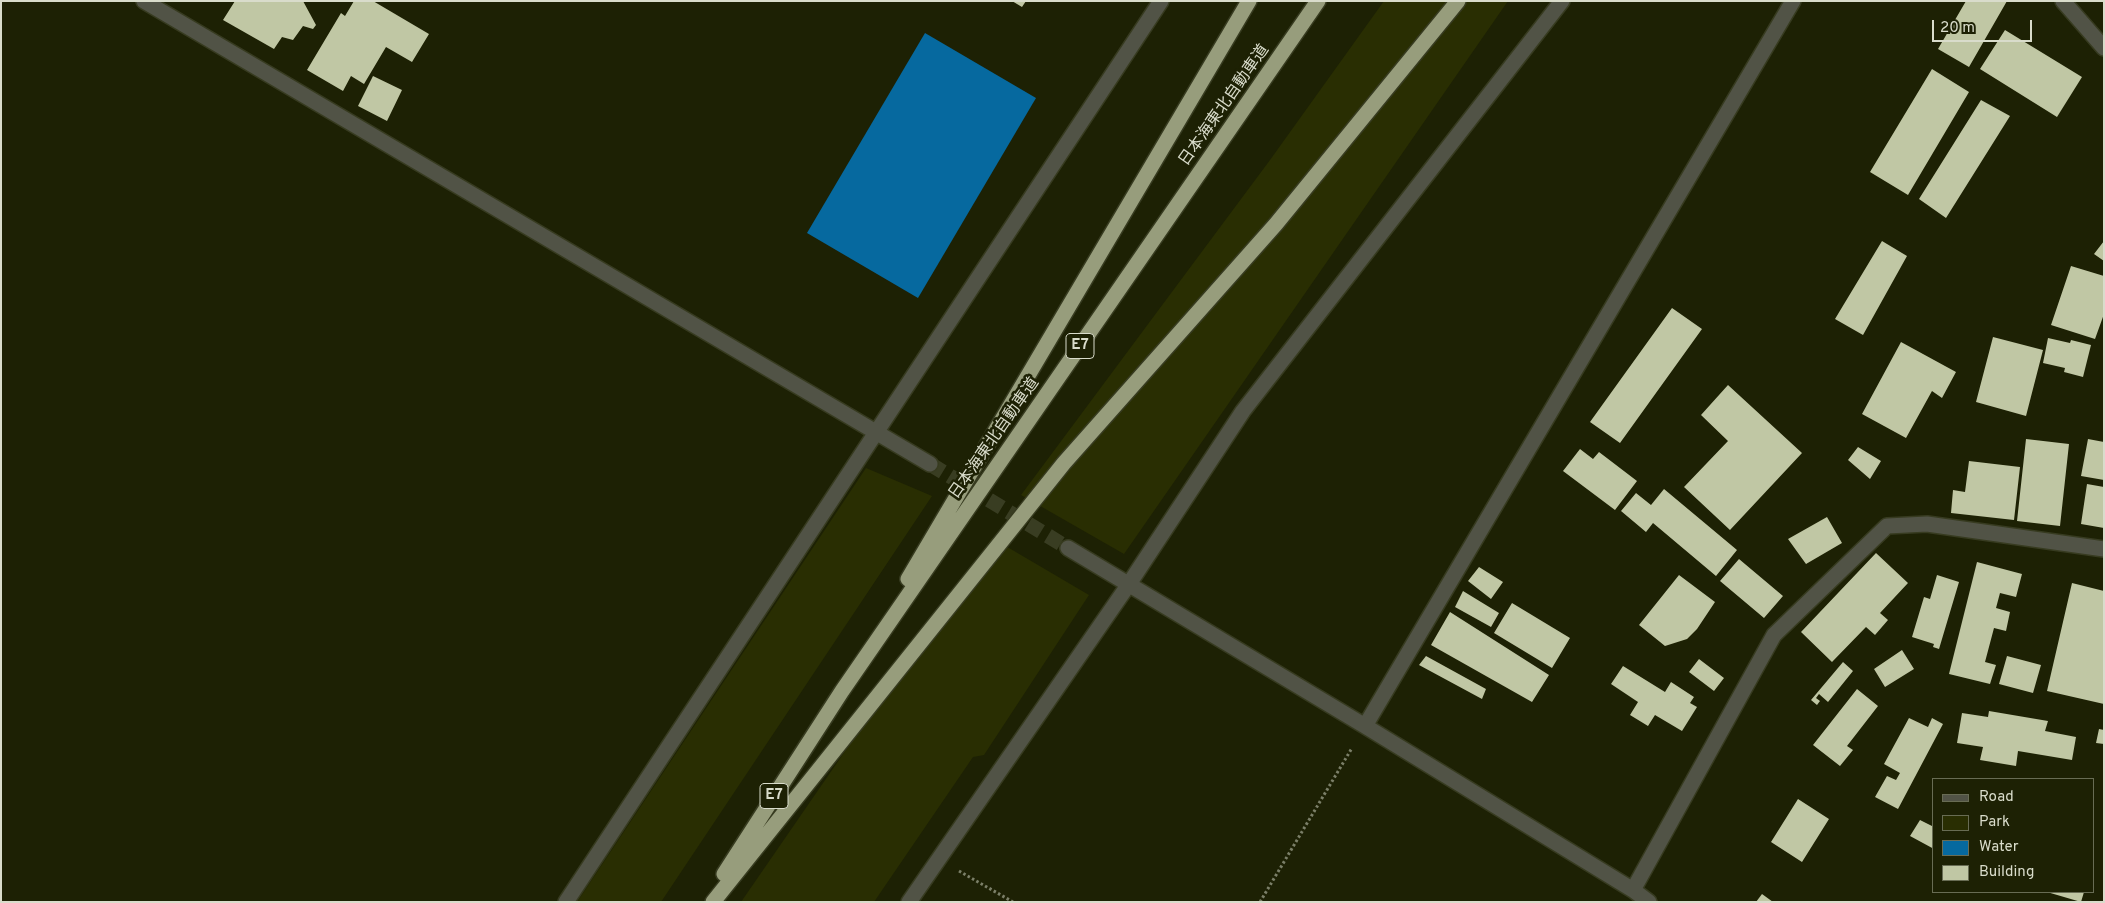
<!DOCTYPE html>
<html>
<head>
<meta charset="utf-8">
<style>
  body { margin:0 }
  #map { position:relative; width:2105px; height:903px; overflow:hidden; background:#1d2104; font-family:Overpass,sans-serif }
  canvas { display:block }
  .frame { position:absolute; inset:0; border:2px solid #d9dccb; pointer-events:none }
  .legend { position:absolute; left:1932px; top:778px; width:162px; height:115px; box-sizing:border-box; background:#1d2104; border:1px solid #686c54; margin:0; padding:6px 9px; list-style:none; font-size:15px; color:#d9dccb }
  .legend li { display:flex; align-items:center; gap:10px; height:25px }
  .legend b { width:25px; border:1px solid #686c54 }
  .scale { position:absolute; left:1932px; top:20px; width:100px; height:22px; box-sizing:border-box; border:2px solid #d9dccb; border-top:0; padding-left:6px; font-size:15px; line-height:18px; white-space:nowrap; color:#d9dccb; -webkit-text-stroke:4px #1d2104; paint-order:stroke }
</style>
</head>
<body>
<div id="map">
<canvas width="2105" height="903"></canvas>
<div class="frame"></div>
<ul class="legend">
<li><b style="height:6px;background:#515346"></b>Road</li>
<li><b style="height:14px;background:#292e02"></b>Park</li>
<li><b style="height:14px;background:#06699f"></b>Water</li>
<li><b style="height:14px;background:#c0c7a4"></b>Building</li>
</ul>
<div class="scale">20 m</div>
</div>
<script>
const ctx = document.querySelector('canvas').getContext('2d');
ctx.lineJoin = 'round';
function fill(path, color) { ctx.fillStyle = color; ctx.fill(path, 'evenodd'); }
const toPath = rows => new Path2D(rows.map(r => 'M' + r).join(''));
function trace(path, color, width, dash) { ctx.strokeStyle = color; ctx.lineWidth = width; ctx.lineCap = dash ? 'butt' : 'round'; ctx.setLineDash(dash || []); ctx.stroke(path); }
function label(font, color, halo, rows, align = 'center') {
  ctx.font = font + ' Overpass,"Noto Sans JP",sans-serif'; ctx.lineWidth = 5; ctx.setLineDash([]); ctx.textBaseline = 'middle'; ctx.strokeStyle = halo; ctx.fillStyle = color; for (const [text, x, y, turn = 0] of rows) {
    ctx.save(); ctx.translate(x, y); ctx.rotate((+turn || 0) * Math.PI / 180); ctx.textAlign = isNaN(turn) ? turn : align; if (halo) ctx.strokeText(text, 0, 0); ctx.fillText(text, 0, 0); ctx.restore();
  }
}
fill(toPath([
  [1384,1,1508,1,1124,554,1021,495,1270,160],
  [866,468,932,496,661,902,577,902],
  [992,538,1089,595,984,755,973,757,874,902,741,902]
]), '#292e02');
fill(toPath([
  [925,33,1036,98,918,298,807,233]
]), '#06699f');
fill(toPath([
  [235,1,303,1,316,25,313,29,303,26,293,40,282,37,274,49,223,20],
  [354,1,373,1,429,34,412,62,386,47,364,84,351,76,343,91,307,70,341,13,345,16],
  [1012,1,1026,1,1022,7],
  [1966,1,2007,1,1969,67,1938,49],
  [2005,30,2082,77,2057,117,1980,69],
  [1932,69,1969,92,1908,195,1870,172],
  [373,76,402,90,387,121,358,106],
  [1981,100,2010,116,1946,218,1919,199],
  [1882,241,1907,256,1863,335,1835,319],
  [2104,241,2104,261,2094,254],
  [2071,266,2104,276,2104,314,2095,339,2051,325],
  [1672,308,1702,329,1620,443,1590,422],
  [1993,337,2043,350,2026,416,1976,402],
  [2048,338,2070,343,2071,340,2091,345,2083,377,2064,372,2065,368,2043,363],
  [1901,342,1956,372,1942,398,1932,391,1906,438,1862,414],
  [1728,385,1802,453,1730,530,1684,487,1728,441,1701,415],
  [2026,439,2069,444,2060,526,2017,521],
  [2088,439,2104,442,2104,480,2081,476],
  [1858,447,1881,461,1870,479,1848,460],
  [1580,449,1593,459,1599,452,1637,481,1615,510,1563,471],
  [1969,461,2020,467,2014,520,1951,513,1953,490,1965,492],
  [2087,484,2104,487,2104,528,2081,524],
  [1664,489,1737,550,1716,576,1653,523,1646,532,1621,511,1636,493,1651,505],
  [1827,517,1842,543,1806,564,1788,539],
  [1876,553,1908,583,1880,613,1888,620,1875,635,1866,627,1832,662,1801,632],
  [1739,559,1783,596,1764,618,1720,581],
  [1977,562,2022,574,2016,597,2000,593,1996,608,2010,612,2006,631,1994,628,1985,662,1996,665,1990,684,1949,674],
  [1479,567,1503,582,1491,599,1468,581],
  [1679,575,1715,602,1697,629,1687,639,1665,646,1639,625],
  [1937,575,1959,582,1939,649,1933,647,1934,644,1912,637,1924,597,1930,599],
  [2072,583,2104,591,2104,704,2047,691],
  [1463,591,1499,613,1491,627,1455,607],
  [1512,603,1570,638,1552,668,1494,633],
  [1450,612,1549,675,1532,702,1431,645],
  [1902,650,1914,669,1885,687,1874,669],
  [1426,656,1486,689,1482,699,1419,665],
  [2007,656,2041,665,2033,693,1999,684],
  [1699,659,1724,678,1714,691,1689,672],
  [1843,662,1853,671,1828,702,1819,694,1816,698,1820,701,1817,705,1811,700],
  [1623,666,1665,692,1671,682,1694,697,1690,703,1697,707,1682,731,1655,715,1648,726,1630,715,1638,702,1611,684],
  [1857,689,1878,706,1847,746,1853,750,1840,766,1813,745],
  [1989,711,2048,721,2045,731,2076,737,2072,760,2018,751,2016,766,1980,760,1983,747,1957,743,1962,713,1988,717],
  [1909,718,1928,727,1932,718,1943,724,1898,809,1875,797,1887,776,1896,780,1900,773,1884,764],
  [2099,729,2104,730,2104,744,2096,743],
  [1798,799,1829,819,1802,862,1771,842],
  [1920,820,1934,827,1934,849,1910,836],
  [2047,892,2084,892,2081,902],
  [1762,894,1773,902,1756,902]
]), '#c0c7a4');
trace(toPath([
  [930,464,1068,548]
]), '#393d22', 15, [15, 8]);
const minor = toPath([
  [144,1,930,464],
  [2063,1,2104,48],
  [1068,548,1365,726,1633,890,1649,902],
  [1365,726,1793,1],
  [1633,890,1774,635,1887,526,1927,524,2104,549],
  [566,902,1161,1],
  [909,902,1129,584,1243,411,1562,1]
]);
const highway = toPath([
  [908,579,1249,1],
  [724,874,842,691,1318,1],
  [713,902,1064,463,1276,224,1458,1]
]);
trace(minor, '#373b20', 18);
trace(highway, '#373b20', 18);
trace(toPath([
  [959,871,1013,902],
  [1260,902,1352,748]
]), '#7b7f68', 3, [2.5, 2.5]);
trace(minor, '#515346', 15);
trace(highway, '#979d7c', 15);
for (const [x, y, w] of [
  [1080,346,28],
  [774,796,28]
]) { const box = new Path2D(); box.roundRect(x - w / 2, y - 12.5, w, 25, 4); ctx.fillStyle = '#1d2104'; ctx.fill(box); trace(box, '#d9dccb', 1); }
label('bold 15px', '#d9dccb', null, [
  ["E7",1080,346],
  ["E7",774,796]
]);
label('16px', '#d9dccb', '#1d2104', [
  ["日本海東北自動車道",1225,106,-55],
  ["日本海東北自動車道",995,439,-55]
]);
</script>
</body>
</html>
